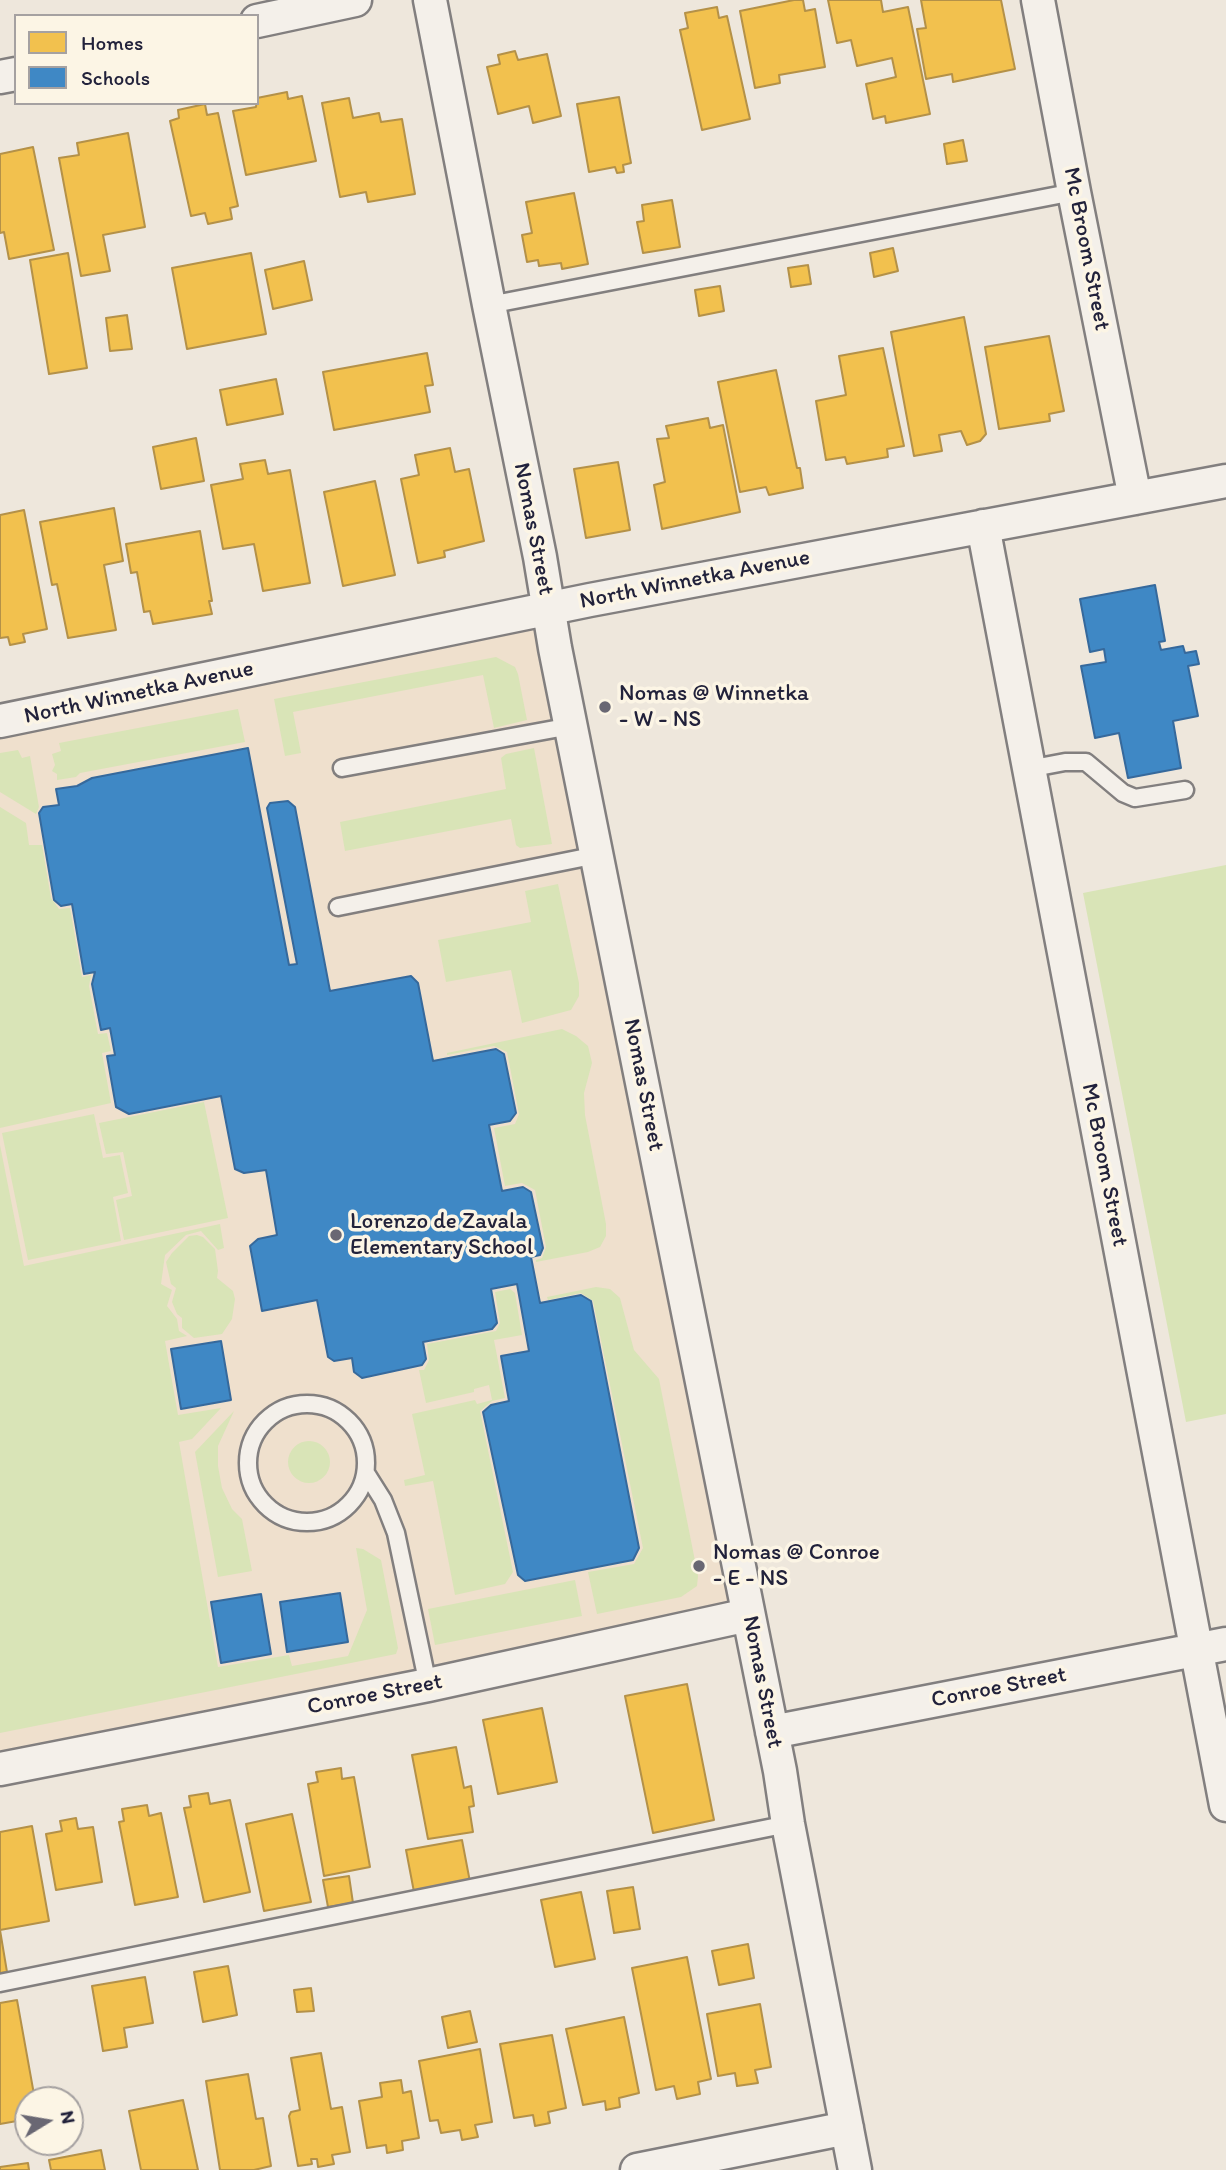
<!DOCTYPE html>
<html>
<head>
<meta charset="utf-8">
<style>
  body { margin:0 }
  #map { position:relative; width:1226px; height:2170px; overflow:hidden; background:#eee7dc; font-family:Itim,sans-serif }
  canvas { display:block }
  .legend { position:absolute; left:14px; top:14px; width:245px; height:91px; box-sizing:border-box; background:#fcf5e5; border:2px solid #a5a1a1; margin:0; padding:9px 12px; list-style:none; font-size:21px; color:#22223b }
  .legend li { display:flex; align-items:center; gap:14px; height:35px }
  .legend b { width:35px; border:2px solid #a5a1a1 }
  .north { position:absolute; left:14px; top:2086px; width:70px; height:70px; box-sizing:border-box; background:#fcf5e5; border:2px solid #a5a1a1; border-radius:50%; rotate:79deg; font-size:19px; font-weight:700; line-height:28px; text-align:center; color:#22223b }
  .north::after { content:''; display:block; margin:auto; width:24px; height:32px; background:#696773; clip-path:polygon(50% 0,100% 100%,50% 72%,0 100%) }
</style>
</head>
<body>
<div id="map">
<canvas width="1226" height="2170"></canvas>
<ul class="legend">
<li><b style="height:19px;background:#f2c14e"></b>Homes</li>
<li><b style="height:19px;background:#3f88c5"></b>Schools</li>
</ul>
<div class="north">N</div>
</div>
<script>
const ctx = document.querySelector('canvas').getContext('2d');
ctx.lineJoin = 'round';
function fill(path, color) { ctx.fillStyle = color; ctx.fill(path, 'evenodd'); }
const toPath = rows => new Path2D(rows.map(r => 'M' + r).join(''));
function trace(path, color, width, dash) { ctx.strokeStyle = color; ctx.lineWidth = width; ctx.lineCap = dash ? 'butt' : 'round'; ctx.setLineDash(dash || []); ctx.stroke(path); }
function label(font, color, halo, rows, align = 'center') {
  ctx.font = font + ' Itim,sans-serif'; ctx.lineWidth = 7; ctx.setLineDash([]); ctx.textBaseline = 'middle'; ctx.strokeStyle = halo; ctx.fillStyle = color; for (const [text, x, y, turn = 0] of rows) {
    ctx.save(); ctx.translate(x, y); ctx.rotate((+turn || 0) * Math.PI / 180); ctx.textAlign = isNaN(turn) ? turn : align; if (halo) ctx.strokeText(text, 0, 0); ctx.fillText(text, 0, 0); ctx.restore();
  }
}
fill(toPath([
  [549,608,748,1615,0,1768,0,718]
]), '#efe0cd');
fill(toPath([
  [496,657,515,667,518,674,527,720,494,728,483,675,293,712,301,753,285,756,274,699],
  [238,709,245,742,80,773,76,777,57,780,57,774,52,771,55,765,52,754,61,751,59,743],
  [534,748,552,844,520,848,516,845,511,819,345,851,340,822,506,789,501,758,506,754],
  [18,750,22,758,30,756,39,807,36,814,0,792,0,753],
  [0,807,26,823,29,845,42,845,51,898,59,909,70,908,82,977,91,975,89,986,98,1034,107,1033,111,1051,102,1053,111,1103,0,1128],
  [1226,865,1226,1414,1186,1422,1083,893],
  [558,884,579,983,579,996,571,1010,522,1023,511,970,446,982,438,940,531,922,525,891],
  [562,1029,576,1036,588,1046,592,1063,584,1093,585,1115,606,1224,606,1236,600,1247,588,1252,536,1262,536,1260,542,1258,546,1247,535,1190,522,1183,505,1186,494,1128,515,1124,519,1114,507,1052,494,1046,447,1055,447,1053],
  [204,1102,228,1218,124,1240,116,1200,132,1196,123,1152,106,1154,99,1123],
  [94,1114,103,1158,120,1155,128,1193,113,1197,121,1241,28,1260,2,1133],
  [0,1145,24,1266,220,1224,224,1248,218,1250,201,1231,186,1235,165,1255,161,1284,172,1290,167,1306,177,1319,179,1331,187,1336,165,1341,178,1415,221,1408,192,1439,179,1442,218,1667,289,1655,292,1666,348,1656,367,1610,356,1548,363,1549,381,1560,398,1648,396,1654,0,1733],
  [197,1235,203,1237,215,1249,218,1271,217,1278,233,1291,235,1299,232,1319,222,1334,194,1338,182,1328,182,1318,177,1314,172,1302,176,1288,171,1284,166,1262,172,1253,189,1236],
  [596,1287,610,1289,620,1298,634,1350,659,1379,698,1576,697,1586,681,1597,597,1614,588,1572,634,1564,643,1548,593,1301,581,1293,548,1300,547,1297],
  [510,1289,515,1293,522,1335,494,1340,505,1398,492,1401,480,1411,513,1572,505,1584,455,1595,433,1481,405,1486,404,1480,425,1475,412,1414,475,1400,477,1404,492,1400,489,1385,474,1389,474,1392,426,1403,419,1370,424,1370,429,1360,427,1344,496,1331,500,1323,495,1292],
  [234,1411,218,1446,218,1466,222,1488,232,1509,242,1519,252,1571,218,1577,195,1452],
  '288 1462a21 21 0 1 1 42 0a21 21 0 1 1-42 0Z',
  [575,1580,582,1616,435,1645,428,1609]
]), '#d9e4b7');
const homes = toPath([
  [794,0,803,0,805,11,815,9,825,67,779,75,780,83,755,88,740,11,794,0],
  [828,0,881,0,883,12,908,7,930,114,886,123,885,116,873,119,866,84,896,77,892,58,857,66,851,40,837,43,828,0],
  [921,0,1001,0,1015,69,953,82,952,74,926,79,917,29,926,28,921,0],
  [717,7,719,18,727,16,750,119,702,130,680,30,688,28,685,13,717,7],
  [515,51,518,60,547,54,561,116,533,123,529,106,498,114,487,67,500,64,498,55,515,51],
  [287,92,288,99,302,96,316,161,246,175,233,111,256,107,257,98,287,92],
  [619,97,631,163,623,165,624,172,617,173,615,167,589,172,577,104,619,97],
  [349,98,353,118,379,113,381,122,402,119,415,194,368,202,366,192,340,197,322,103,349,98],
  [205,104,207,115,218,113,238,206,230,208,232,219,208,224,205,213,191,216,170,121,179,118,178,110,205,104],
  [128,133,145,227,103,235,110,271,81,276,59,158,79,155,77,143,128,133],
  [963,140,967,161,947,164,944,144,963,140],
  [33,147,54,250,9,259,4,232,0,233,0,154,33,147],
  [574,193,588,264,562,269,561,263,539,266,538,260,527,262,522,235,532,233,526,202,574,193],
  [672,200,680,247,643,253,637,222,644,221,642,205,672,200],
  [893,248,898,271,874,277,870,253,893,248],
  [68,253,87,368,49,374,30,260,68,253],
  [251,253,266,334,187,349,172,268,251,253],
  [304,261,312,300,273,309,265,270,304,261],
  [808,265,811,284,791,287,788,268,808,265],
  [720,286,724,311,699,316,695,290,720,286],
  [127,315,132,349,110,351,106,318,127,315],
  [964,317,986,434,980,441,967,445,961,431,939,435,942,451,914,456,891,332,964,317],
  [1049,336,1064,411,1049,414,1050,421,999,429,985,347,1049,336],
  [883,348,904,446,887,449,888,457,847,464,845,457,826,460,816,401,846,395,839,356,883,348],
  [427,353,433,385,425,386,430,412,334,430,323,372,427,353],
  [776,370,797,468,800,468,803,488,769,495,766,487,740,492,718,382,776,370],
  [276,379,283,414,227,425,220,390,276,379],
  [708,418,710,428,723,425,740,512,662,529,654,485,665,482,657,439,669,438,666,426,708,418],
  [196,438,204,481,161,489,153,447,196,438],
  [450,448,455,472,469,469,484,541,444,551,445,557,418,563,401,479,419,475,415,455,450,448],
  [265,460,268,474,290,470,310,583,263,591,254,544,223,549,211,485,243,479,240,464,265,460],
  [618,462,630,530,586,538,574,469,618,462],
  [375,481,395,575,343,586,324,492,375,481],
  [114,508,123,561,104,565,116,630,68,638,57,584,52,585,40,522,114,508],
  [24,510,47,629,23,634,25,642,10,645,8,637,0,638,0,515,24,510],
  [200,531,212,601,209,601,212,614,153,624,150,611,144,612,137,572,131,573,126,544,200,531],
  [687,1684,714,1820,653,1833,625,1696,687,1684],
  [542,1708,557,1782,498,1794,483,1720,542,1708],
  [456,1747,464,1788,471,1786,474,1806,469,1807,473,1832,428,1839,412,1755,456,1747],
  [341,1768,342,1779,354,1777,370,1867,324,1876,308,1784,318,1782,316,1772,341,1768],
  [208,1793,210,1804,230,1800,250,1892,204,1902,184,1808,191,1807,189,1796,208,1793],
  [147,1805,149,1816,161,1813,178,1897,135,1905,119,1822,124,1821,122,1809,147,1805],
  [292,1814,311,1902,264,1911,246,1824,292,1814],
  [76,1818,78,1829,93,1827,102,1882,56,1890,46,1834,62,1831,60,1821,76,1818],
  [32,1826,49,1921,0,1930,0,1832,32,1826],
  [462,1840,470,1882,414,1892,406,1850,462,1840],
  [349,1876,353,1903,328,1907,323,1880,349,1876],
  [633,1887,640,1929,614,1933,607,1891,633,1887],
  [581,1892,595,1959,555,1967,541,1900,581,1892],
  [0,1930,7,1972,0,1973,0,1930],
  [748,1944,754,1978,719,1985,712,1951,748,1944],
  [687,1957,711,2079,698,2082,700,2094,677,2099,674,2086,656,2090,632,1968,687,1957],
  [228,1966,237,2015,203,2022,194,1972,228,1966],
  [145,1977,153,2023,124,2028,127,2047,103,2051,92,1986,145,1977],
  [311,1988,314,2011,297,2012,294,1990,311,1988],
  [17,2000,35,2100,28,2100,28,2119,0,2124,0,2003,17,2000],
  [760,2004,771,2067,755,2070,758,2083,737,2086,735,2073,718,2076,707,2014,760,2004],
  [470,2011,477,2042,448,2048,442,2017,470,2011],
  [624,2017,639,2093,619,2098,620,2107,606,2110,605,2101,583,2105,566,2029,624,2017],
  [552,2035,566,2108,548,2112,550,2123,535,2126,533,2115,514,2118,500,2044,552,2035],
  [480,2049,492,2122,475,2125,478,2137,462,2140,460,2130,441,2133,438,2120,430,2121,419,2061,480,2049],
  [321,2053,331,2109,342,2107,350,2152,332,2155,334,2164,318,2167,317,2159,311,2159,312,2164,298,2166,289,2116,291,2112,300,2110,291,2058,321,2053],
  [248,2074,256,2119,263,2118,271,2166,254,2170,220,2170,206,2081,248,2074],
  [401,2080,403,2093,411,2091,419,2138,402,2141,403,2150,387,2153,386,2145,367,2148,359,2101,382,2097,380,2083,401,2080],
  [183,2100,198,2170,141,2170,129,2111,183,2100],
  [101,2150,105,2170,51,2170,49,2160,101,2150],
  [28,2163,29,2170,0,2170,0,2167,28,2163]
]);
fill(homes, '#f2c14e');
trace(homes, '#b49148', 2);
const schools = toPath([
  [1155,585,1165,641,1159,642,1161,650,1183,646,1185,653,1196,651,1199,664,1188,666,1198,716,1173,721,1181,768,1128,778,1119,733,1095,738,1081,666,1106,662,1104,649,1090,652,1080,599,1155,585],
  [248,748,289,965,297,964,267,808,270,803,288,801,295,807,330,991,411,976,418,983,433,1061,496,1049,504,1054,516,1113,510,1121,489,1125,502,1191,523,1187,531,1192,543,1248,540,1255,531,1257,540,1303,581,1295,591,1301,639,1548,633,1560,525,1581,518,1575,483,1412,491,1405,509,1401,501,1356,529,1351,517,1284,491,1289,497,1323,492,1329,423,1342,426,1359,422,1365,362,1378,354,1372,352,1358,334,1361,328,1357,317,1300,262,1311,250,1246,258,1239,277,1235,266,1170,244,1173,235,1169,221,1096,129,1114,116,1107,107,1056,115,1055,110,1028,101,1030,92,984,95,972,84,974,72,904,61,906,54,900,39,813,43,807,59,805,56,789,77,786,92,778,248,748],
  [221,1341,231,1400,181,1409,171,1349,221,1341],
  [340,1593,348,1642,287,1652,280,1602,340,1593],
  [261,1594,271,1654,221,1663,211,1602,261,1594]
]);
fill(schools, '#3f88c5');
trace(schools, '#36699c', 2);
const service = toPath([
  [489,305,1074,192],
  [342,768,571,726],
  [1028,769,1065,762,1086,762,1123,793,1135,798,1185,790],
  [338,907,597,855],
  '248 1463a59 59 0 1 1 118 0a59 59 0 1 1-118 0Z',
  [366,1473,383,1500,396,1533,428,1685],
  [0,1983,788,1824]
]);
const minor = toPath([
  [430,0,489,305,540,557,555,648,780,1771,788,1824,855,2170],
  [1038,0,1074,192,1135,498],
  [257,21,355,0],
  [0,77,16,74],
  [983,526,1226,1805],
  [0,721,590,600,1226,481],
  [772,1732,1226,1644],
  [0,1769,428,1685,748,1615],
  [637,2170,847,2128]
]);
trace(service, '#827f7f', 21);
trace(minor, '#827f7f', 37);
trace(service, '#f4f0ea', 16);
trace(minor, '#f4f0ea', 32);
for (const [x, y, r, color] of [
  [605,707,7,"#696773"],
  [336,1235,7,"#696773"],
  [699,1566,7,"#696773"]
]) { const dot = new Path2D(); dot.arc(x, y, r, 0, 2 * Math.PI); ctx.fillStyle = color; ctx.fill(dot); trace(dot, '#fcf5e5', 2.5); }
label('23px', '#22223b', '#fcf5e5', [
  ["Mc Broom Street",1086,249,79],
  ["Nomas Street",533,529,79],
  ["North Winnetka Avenue",695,580,-11],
  ["North Winnetka Avenue",139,693,-12],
  ["Nomas Street",643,1085,79],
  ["Mc Broom Street",1104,1165,79],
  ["Nomas Street",762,1682,79],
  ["Conroe Street",999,1688,-11],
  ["Conroe Street",375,1695,-11]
]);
label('23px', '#22223b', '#fcf5e5', [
  ["Nomas @ Winnetka",619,694],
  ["- W - NS",619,720],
  ["Lorenzo de Zavala",350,1222],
  ["Elementary School",350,1248],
  ["Nomas @ Conroe",713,1553],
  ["- E - NS",713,1579]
], 'left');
</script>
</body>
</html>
